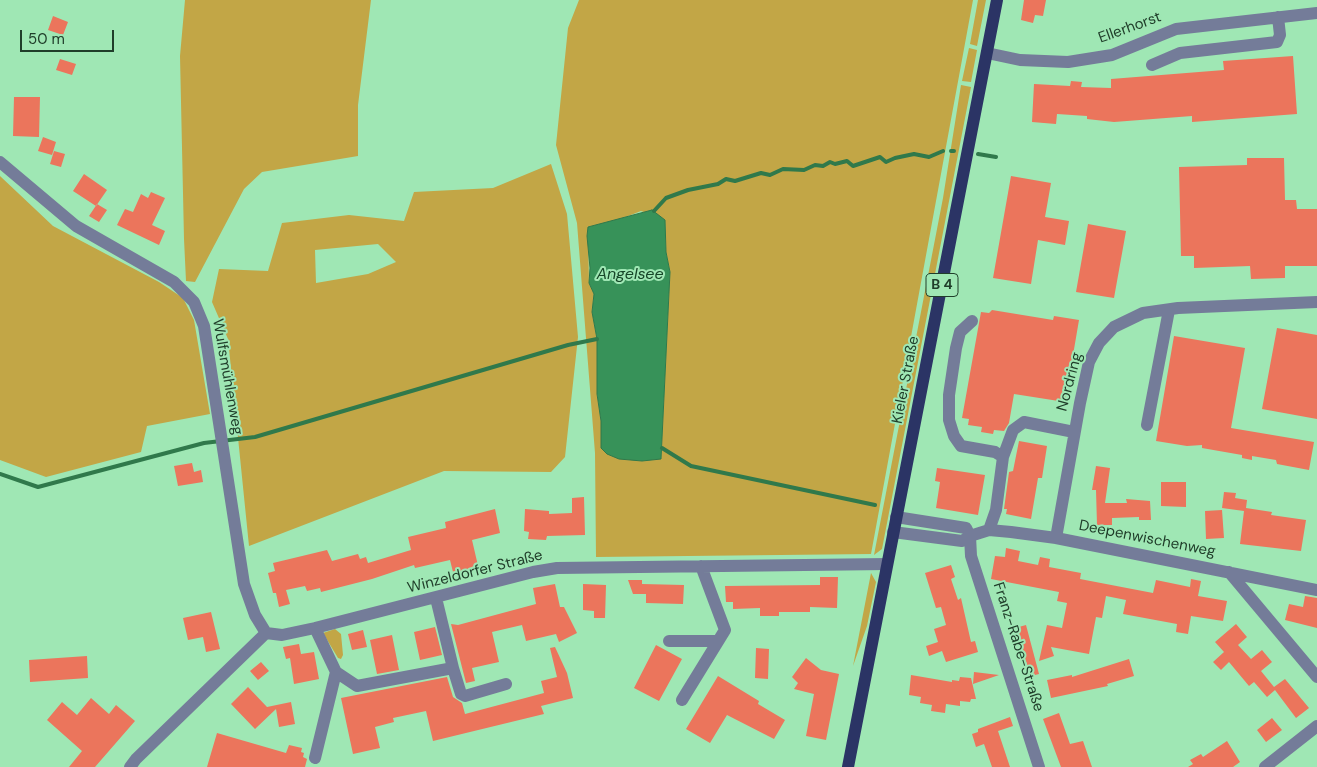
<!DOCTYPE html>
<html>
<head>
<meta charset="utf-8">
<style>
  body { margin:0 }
  #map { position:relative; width:1317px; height:767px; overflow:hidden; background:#9fe7b4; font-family:"DM Sans",sans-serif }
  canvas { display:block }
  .scale { position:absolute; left:20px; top:30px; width:94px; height:22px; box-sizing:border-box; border:2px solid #203e2a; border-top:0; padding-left:6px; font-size:15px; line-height:18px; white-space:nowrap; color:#203e2a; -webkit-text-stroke:4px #9fe7b4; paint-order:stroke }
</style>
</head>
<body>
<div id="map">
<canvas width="1317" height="767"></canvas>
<div class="scale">50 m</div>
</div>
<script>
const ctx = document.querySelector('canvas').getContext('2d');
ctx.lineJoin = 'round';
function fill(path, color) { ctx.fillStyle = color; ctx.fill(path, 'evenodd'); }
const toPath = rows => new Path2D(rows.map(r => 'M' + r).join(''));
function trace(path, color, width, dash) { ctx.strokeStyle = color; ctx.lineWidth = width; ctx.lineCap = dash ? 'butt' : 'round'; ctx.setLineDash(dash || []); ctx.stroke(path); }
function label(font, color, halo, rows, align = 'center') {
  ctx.font = font + ' "DM Sans",sans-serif'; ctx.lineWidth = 4; ctx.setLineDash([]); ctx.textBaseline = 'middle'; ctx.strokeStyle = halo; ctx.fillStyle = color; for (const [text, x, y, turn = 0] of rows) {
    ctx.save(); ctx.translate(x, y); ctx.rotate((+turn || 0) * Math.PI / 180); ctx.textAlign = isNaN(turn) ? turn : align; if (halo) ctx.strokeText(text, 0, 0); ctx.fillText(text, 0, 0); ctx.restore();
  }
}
fill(toPath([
  [185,0,371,0,358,105,358,156,262,172,244,189,195,282,186,281,184,239,180,56],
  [579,0,973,0,871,554,596,557,595,453,577,223,556,145,568,28],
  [641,211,665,220,666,252,670,272,661,459,601,448,601,421,597,394,597,339,592,312,594,294,589,283,588,227,613,222],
  [978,0,986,0,977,46,970,44],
  [969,48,977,50,971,82,962,81],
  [961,85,971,87,882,549,874,555,943,198],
  [551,164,567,214,578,337,565,457,551,472,444,471,249,546,228,339,212,302,219,269,268,271,282,223,349,215,404,221,414,192,493,188],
  [378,244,396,262,368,274,316,283,315,250],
  [0,176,53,226,159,282,183,298,194,320,210,414,147,426,141,452,46,477,0,460],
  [871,573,876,582,867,626,853,666],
  [335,629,341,634,343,655,341,659,338,658,323,633]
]), '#c2a646');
const water = toPath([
  [652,210,665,220,666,252,670,272,661,459,642,461,619,459,607,454,601,448,601,421,597,394,597,339,592,312,594,294,589,283,590,268,587,236,588,227,652,210]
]);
fill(water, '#379259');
trace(water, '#30794b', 1);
trace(toPath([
  [951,151,954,151],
  [978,154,996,157],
  [654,211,666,198,688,190,718,184,726,179,735,181,761,173,770,175,783,169,804,170,815,165,823,166,830,162,835,164,847,161,853,166,880,157,886,162,895,158,914,154,929,157,943,151],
  [662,448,691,466,875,505],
  [0,474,38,487,204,443,255,437,568,345,597,339]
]), '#30794b', 4);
fill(toPath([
  [1024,0,1046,0,1043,16,1035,15,1033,23,1021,20],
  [53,16,68,22,63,35,48,30],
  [1293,56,1297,114,1192,122,1192,116,1114,122,1087,119,1087,116,1057,114,1056,124,1032,122,1034,84,1070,86,1071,81,1082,82,1081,87,1111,88,1111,79,1224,70,1223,61],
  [60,59,76,64,72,75,56,70],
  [14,97,40,97,39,137,13,136],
  [43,137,56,142,52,155,38,151],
  [54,151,65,154,61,167,50,164],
  [1247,158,1284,158,1285,200,1296,200,1297,209,1317,209,1317,266,1285,266,1285,278,1251,279,1250,266,1194,268,1194,256,1181,256,1179,167,1247,165],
  [84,174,107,190,96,206,73,191],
  [1011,176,1051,183,1045,217,1069,221,1065,245,1038,240,1031,284,993,278],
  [151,192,165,198,152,225,165,231,159,245,117,225,125,209,133,212,141,194,148,198],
  [97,204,107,210,99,222,89,216],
  [1088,224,1126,231,1114,298,1076,292],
  [992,310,1053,320,1054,316,1079,320,1065,402,1014,394,1009,423,1004,431,994,430,993,434,981,432,982,427,968,425,969,419,962,418,981,312,989,313],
  [1277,328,1317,335,1317,419,1262,409],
  [1174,336,1245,348,1231,428,1314,442,1309,470,1277,464,1276,460,1252,456,1252,460,1242,458,1242,455,1202,448,1202,445,1187,446,1156,441],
  [1019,441,1047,446,1042,478,1038,478,1031,519,1006,514,1007,509,1004,509,1009,472,1013,471],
  [192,463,194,472,201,470,203,482,178,486,174,466],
  [1096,466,1110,468,1105,503,1127,503,1126,499,1150,501,1151,520,1139,520,1139,517,1112,518,1112,525,1097,525,1096,490,1092,490],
  [937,468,985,475,978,515,936,508,940,482,935,481],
  [1161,482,1186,482,1186,507,1161,506],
  [1224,492,1236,493,1235,498,1247,500,1246,508,1272,512,1271,515,1306,520,1301,551,1240,544,1244,511,1222,508],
  [584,497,585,535,547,536,546,540,528,539,529,532,524,531,525,509,549,511,549,514,572,513,572,498],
  [495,509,500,533,472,540,479,570,454,576,450,560,415,568,414,565,372,579,321,592,320,588,307,591,305,586,286,590,290,604,279,607,276,593,273,593,268,573,275,571,273,563,327,550,332,561,358,554,360,559,366,557,368,563,411,550,408,537,446,528,445,522],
  [1222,510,1224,538,1206,539,1205,511],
  [1006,548,1020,551,1018,561,1038,565,1040,557,1050,559,1049,567,1081,573,1080,579,1153,593,1156,580,1190,587,1191,579,1201,581,1198,596,1227,601,1223,621,1191,616,1188,634,1176,632,1177,624,1123,614,1126,600,1106,596,1102,618,1096,617,1089,654,1051,647,1054,656,1039,661,1047,625,1062,628,1067,603,1057,601,1059,592,991,579,995,556,1005,557],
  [951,565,955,577,951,579,958,600,961,598,971,642,975,641,978,652,946,662,942,651,929,656,926,646,938,642,934,629,946,625,941,607,936,608,925,573],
  [820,577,838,577,837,608,810,607,810,612,779,612,779,616,760,616,760,608,733,609,733,602,726,602,725,586,820,585],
  [628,580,642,580,642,584,684,585,683,604,646,603,646,594,633,594],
  [555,584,560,607,564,607,577,633,559,642,556,634,526,641,522,625,492,632,499,662,472,668,475,681,466,683,451,624,458,625,536,604,533,588],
  [583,584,606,585,605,618,594,618,594,611,583,610],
  [1305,596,1317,598,1317,628,1285,620,1289,604,1303,607],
  [211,612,220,649,206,652,203,637,188,640,183,618],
  [1236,624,1247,637,1238,645,1251,659,1262,650,1272,662,1261,671,1274,687,1285,679,1309,708,1296,718,1275,690,1267,697,1254,682,1249,686,1229,662,1221,670,1213,662,1224,652,1215,642],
  [1026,625,1039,674,1031,676,1015,628],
  [435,627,442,655,420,660,414,632],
  [363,630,367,647,352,650,348,634],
  [392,635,399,670,377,674,370,640],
  [299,644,301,654,314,652,319,679,294,684,290,658,286,659,283,647],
  [656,645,682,659,659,701,634,688],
  [555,647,567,673,573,698,541,706,544,714,433,741,426,711,393,718,394,722,375,727,380,748,353,754,341,698,447,677,453,697,462,703,465,714,544,693,541,681,557,677,550,648],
  [756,648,769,649,768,679,755,678],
  [87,656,88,678,30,682,29,660],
  [806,658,821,670,839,674,826,740,806,736,814,694,794,689,798,683,792,677],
  [1129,659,1134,676,1107,684,1108,686,1051,698,1047,680,1072,675,1072,677],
  [261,662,269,671,258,680,250,671],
  [974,672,999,675,973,684],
  [911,675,952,682,952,680,959,681,960,677,971,678,976,699,971,699,970,702,960,701,960,706,946,704,945,713,931,711,932,705,920,703,921,697,909,695],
  [718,676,759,701,758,704,785,720,774,739,727,715,710,743,686,729],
  [248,687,267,707,291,702,295,724,279,727,276,709,255,729,231,704],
  [91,698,109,714,116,705,135,721,95,767,69,767,82,751,47,720,62,702,77,715],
  [1059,713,1070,744,1083,741,1092,767,1061,767,1043,719],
  [1010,717,1013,726,998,731,1010,767,992,767,984,744,976,747,972,734,978,732,978,729],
  [1272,718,1282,730,1266,742,1257,730],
  [217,733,286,753,289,745,302,748,301,752,304,753,303,757,307,759,305,767,207,767],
  [1227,741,1240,762,1233,767,1188,767,1193,764,1190,760,1201,754,1203,757]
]), '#eb755c');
trace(toPath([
  [987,53,1020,60,1068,62,1112,55,1176,29,1317,13],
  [1152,65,1180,53,1277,42,1280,35,1278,17],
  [0,162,76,226,174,282,194,302,204,326,244,584,255,615,266,633],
  [972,321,960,332,956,348,949,395,949,420,954,436,961,446,995,452,1003,457,996,510,989,530],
  [1147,425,1169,310],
  [1003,457,1013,430,1024,422,1074,432],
  [896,517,966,528,970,536,971,556,1039,767],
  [893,532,962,541,970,536,989,530,1011,532,1056,538,1317,590],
  [1056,538,1080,403,1089,362,1099,343,1114,327,1143,313,1178,308,1317,302],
  [1229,572,1317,677],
  [315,628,336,672,357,686,453,668,436,598],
  [669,641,718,641],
  [453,668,461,694,465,696,506,684],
  [682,700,725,630,701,566],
  [315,758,336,672],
  [130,767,136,759,266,633,282,635,315,628,533,572,557,568,887,564],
  [1265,767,1317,726]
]), '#747c99', 12);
trace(toPath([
  [848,767,997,0]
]), '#2b3465', 12);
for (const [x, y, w] of [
  [942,285,32]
]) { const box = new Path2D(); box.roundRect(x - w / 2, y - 11.5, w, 23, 4); ctx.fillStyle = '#9fe7b4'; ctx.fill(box); trace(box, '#203e2a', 1); }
label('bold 14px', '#203e2a', null, [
  ["B 4",942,285]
]);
label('15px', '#203e2a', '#9fe7b4', [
  ["Ellerhorst",1130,28,-20],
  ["Wulfsmühlenweg",227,377,80],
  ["Kieler Straße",906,380,-79],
  ["Nordring",1070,382,-75],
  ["Deepenwischenweg",1147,539,11],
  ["Winzeldorfer Straße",475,572,-14],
  ["Franz-Rabe-Straße",1018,647,72]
]);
label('italic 16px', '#164628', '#9fe7b4', [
  ["Angelsee",630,275]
]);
</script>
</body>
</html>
